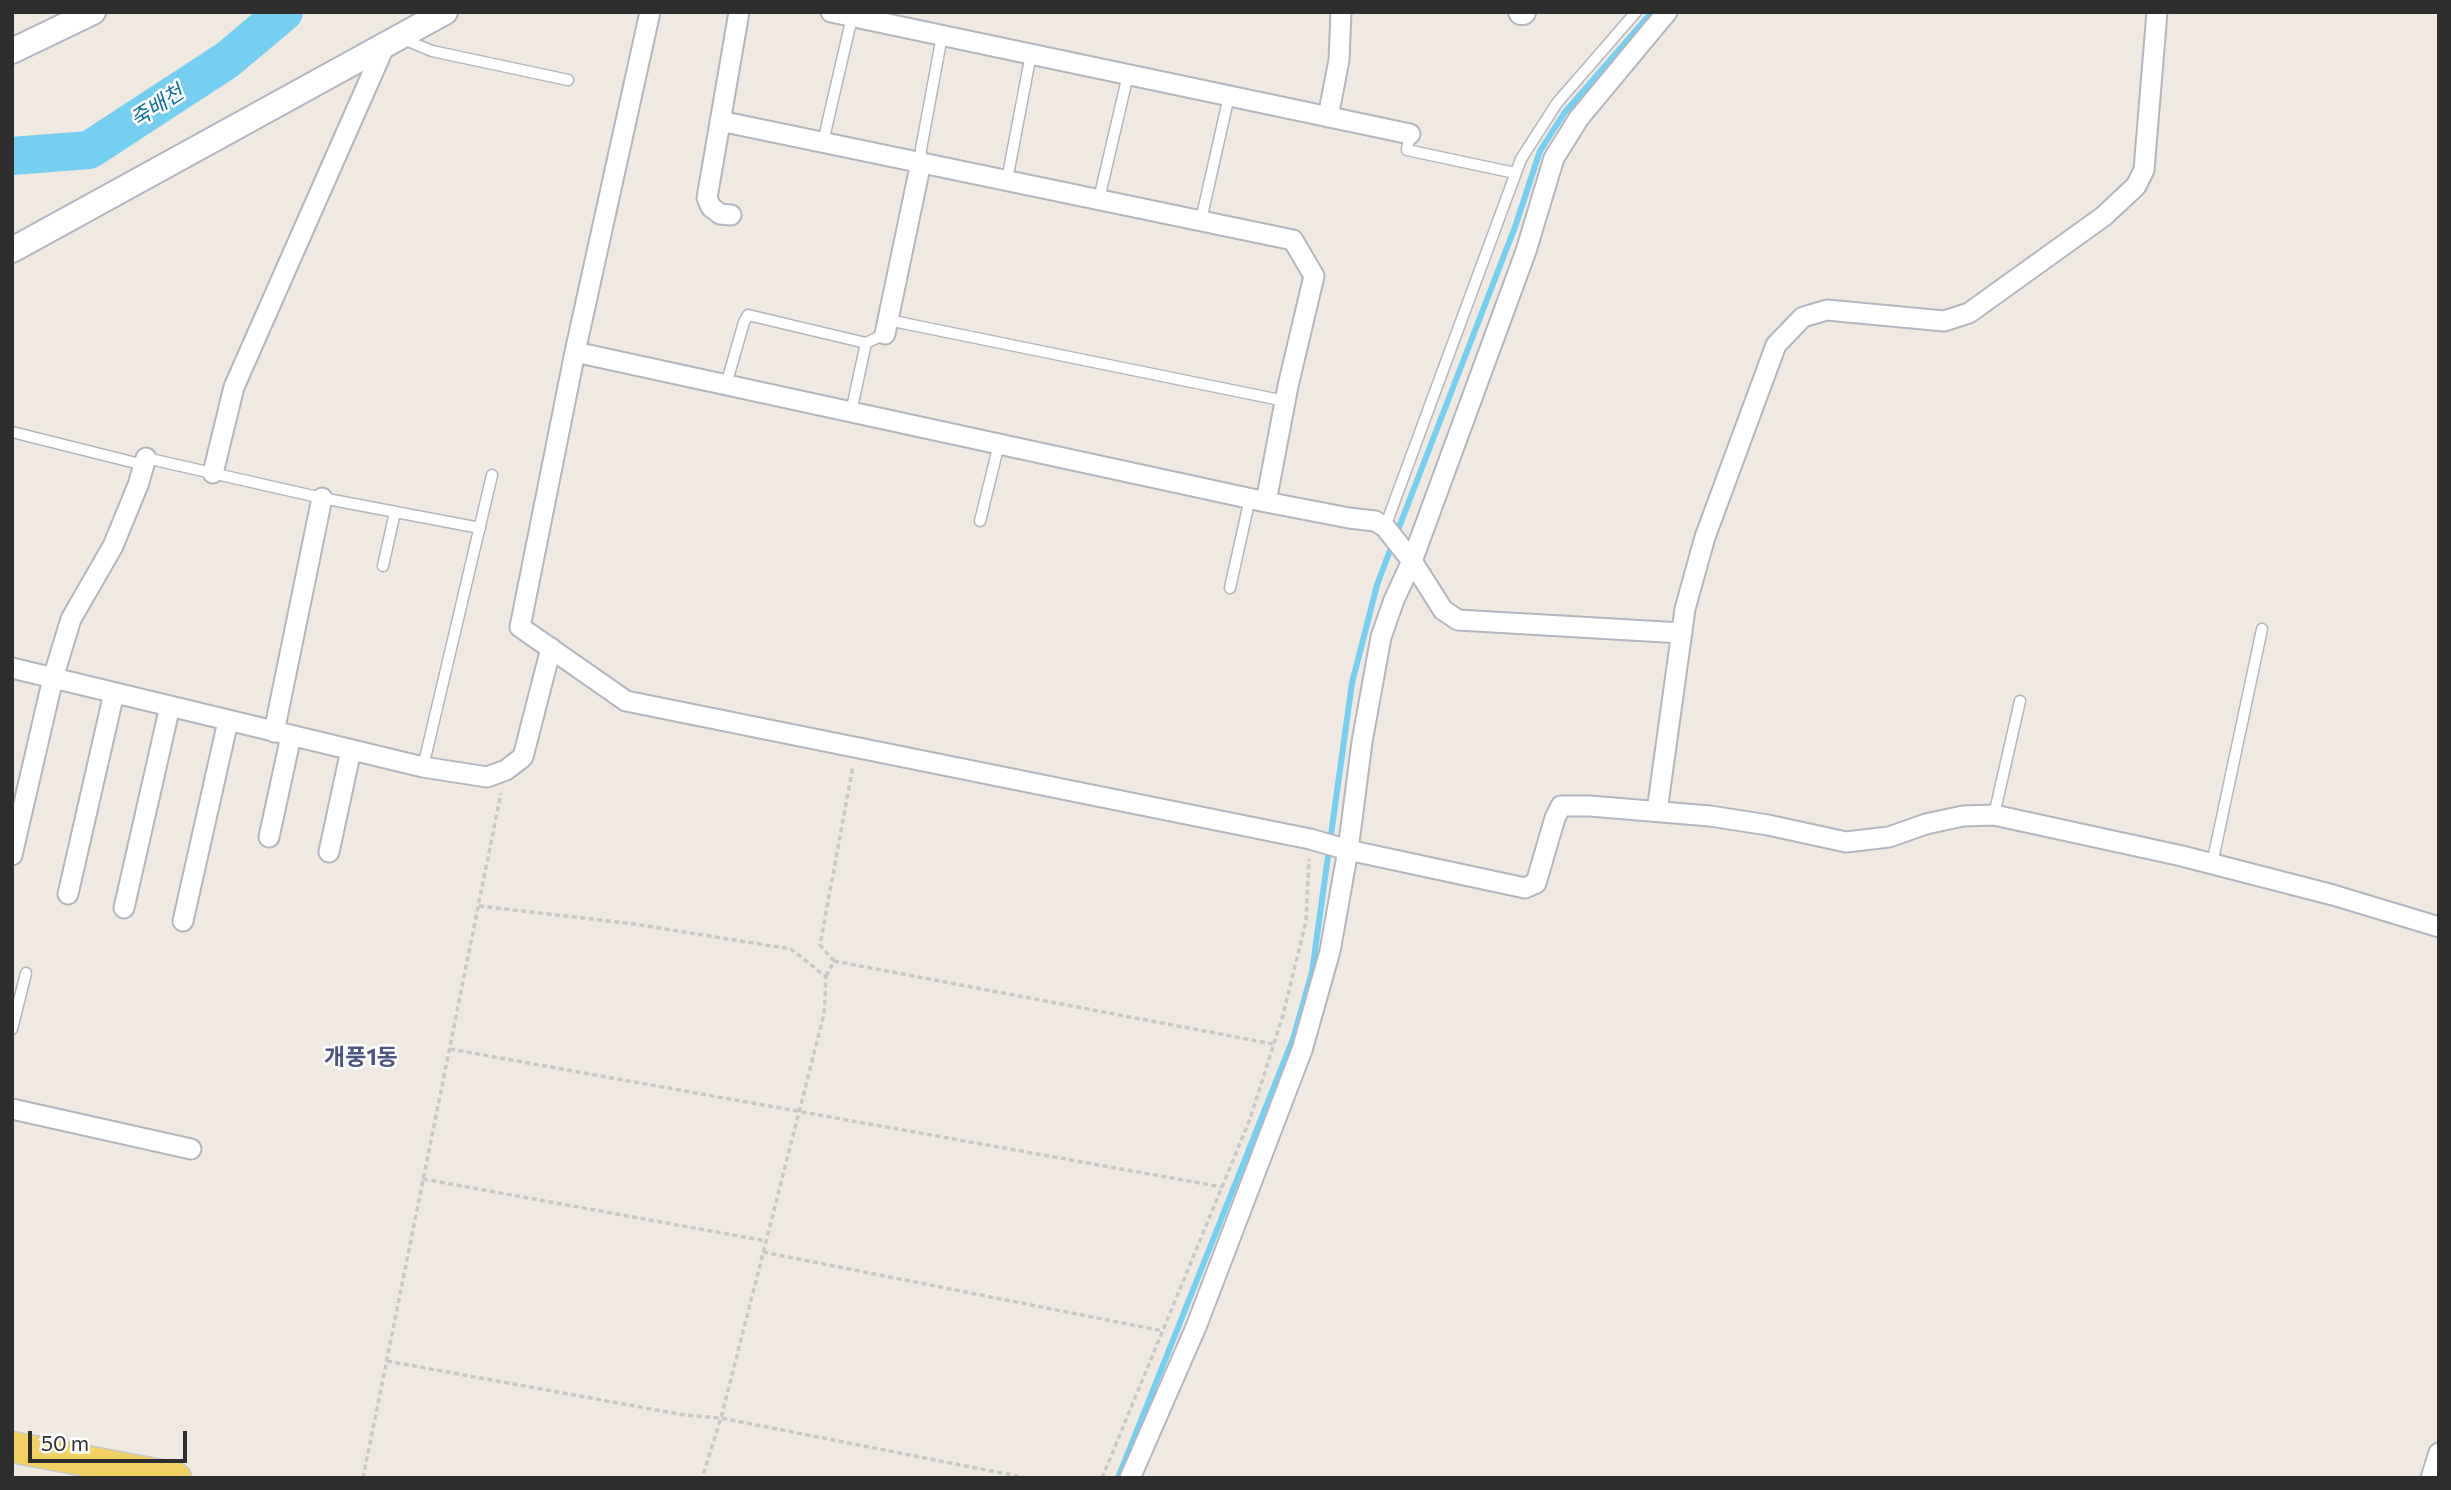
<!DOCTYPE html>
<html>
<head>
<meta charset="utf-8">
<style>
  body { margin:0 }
  #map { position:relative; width:2451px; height:1490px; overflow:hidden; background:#efe9e1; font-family:Commissioner,sans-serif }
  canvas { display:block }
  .frame { position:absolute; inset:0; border:14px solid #2e2e2e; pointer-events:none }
  .scale { position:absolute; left:28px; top:1431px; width:159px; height:32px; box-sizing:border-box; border:4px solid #2e2e2e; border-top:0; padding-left:9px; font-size:21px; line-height:24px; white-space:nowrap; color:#2e2e2e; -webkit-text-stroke:5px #fff; paint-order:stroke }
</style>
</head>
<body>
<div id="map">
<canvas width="2451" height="1490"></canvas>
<div class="frame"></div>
<div class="scale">50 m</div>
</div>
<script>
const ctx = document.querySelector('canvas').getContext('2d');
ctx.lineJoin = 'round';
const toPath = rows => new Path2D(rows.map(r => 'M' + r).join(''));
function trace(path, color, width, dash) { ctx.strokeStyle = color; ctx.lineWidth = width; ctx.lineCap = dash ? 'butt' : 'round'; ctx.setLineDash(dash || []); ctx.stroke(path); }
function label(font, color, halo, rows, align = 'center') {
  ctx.font = font + ' Commissioner,"Noto Sans KR",sans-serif'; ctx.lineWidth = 5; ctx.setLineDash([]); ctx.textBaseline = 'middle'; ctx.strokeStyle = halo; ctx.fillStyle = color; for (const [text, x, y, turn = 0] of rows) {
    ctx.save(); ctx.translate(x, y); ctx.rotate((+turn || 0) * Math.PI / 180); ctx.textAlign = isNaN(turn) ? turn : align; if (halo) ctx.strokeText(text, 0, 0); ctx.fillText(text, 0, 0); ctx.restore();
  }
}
trace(toPath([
  [1396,535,1515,227,1540,151,1565,112,1652,12],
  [1118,1478,1293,1039,1312,972,1352,683,1377,585,1392,545]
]), '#75cff0', 6);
trace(toPath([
  [12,156,89,150,227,60,284,12]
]), '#75cff0', 38);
const service = toPath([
  [403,39,432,51,568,80],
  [1410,134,1407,150,1515,173],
  [823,142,852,17],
  [921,162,921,149,942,36],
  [1007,180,1031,54],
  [1099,199,1128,75],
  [1201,220,1229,96],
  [888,320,1285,401],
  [726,385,744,322,748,315,866,343],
  [851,412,866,343,885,334],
  [12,432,144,465],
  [146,458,322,498,480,528],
  [980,521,999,444],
  [1385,527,1521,159,1557,103,1636,12],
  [383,566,395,512],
  [1230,588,1250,498],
  [423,767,492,475],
  [1994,815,2020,701],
  [2212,864,2262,629],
  [12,1029,26,973]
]);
const minor = toPath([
  [831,12,1410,134],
  [1328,117,1339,60,1341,12],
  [720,121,1293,240,1314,276,1288,386,1266,502],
  [731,215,720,214,711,207,707,198,739,12],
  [885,334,921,162],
  [575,352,650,12],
  [213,473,234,387,385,45],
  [1682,633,1458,620,1443,610,1412,561,1385,527,1375,521,1349,518,1266,502,575,352,520,627,626,701,1310,839,1348,850,1525,888,1536,883,1555,818,1561,806,1590,806,1710,816,1768,825,1846,842,1889,837,1926,824,1963,816,1994,815,2182,856,2333,895,2439,927],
  [12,668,423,767,487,777,506,770,523,757,551,648],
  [274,732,322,498],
  [1657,811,1685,609,1705,537,1776,345,1803,317,1827,310,1944,321,1969,313,2104,216,2136,186,2144,170,2157,12],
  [269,837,291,736],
  [329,852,351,750],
  [12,855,53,678,71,619,113,546,138,485,146,458],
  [68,894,114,693],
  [124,908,170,706],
  [183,921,228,721],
  [12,1109,191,1149],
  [1130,1478,1196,1327,1302,1050,1330,951,1348,850,1362,742,1381,637,1394,600,1412,561,1526,251,1554,158,1579,118,1667,12],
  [2431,1478,2439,1453]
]);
const tertiary = toPath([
  [1521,12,1523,12],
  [12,51,93,12],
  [12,250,445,12]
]);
const primary = toPath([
  [12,1447,176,1478]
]);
trace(service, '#b4b7c1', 13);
trace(minor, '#b4b7c1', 23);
trace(tertiary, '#b4b7c1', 28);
trace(primary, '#c9c9c9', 33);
trace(toPath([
  [479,906,634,924,791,949,826,977,824,1014,721,1418,702,1478],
  [834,961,820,945,853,766],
  [826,976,834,961,1273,1044],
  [450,1049,1222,1187],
  [423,1179,766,1241],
  [763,1252,1163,1331],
  [387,1361,684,1415,721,1418,1027,1478],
  [363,1478,501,793],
  [1102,1478,1250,1119,1283,1015,1306,921,1309,859]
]), '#c9c9c9', 3.5, [5, 3.5]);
trace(service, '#fff', 10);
trace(minor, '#fff', 19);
trace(tertiary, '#fff', 24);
trace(primary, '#f2d163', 30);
label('italic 21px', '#0d6fa3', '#fff', [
  ["죽배천",157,106,-33]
]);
label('bold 23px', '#4d5680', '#fff', [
  ["개풍1동",361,1057]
]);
</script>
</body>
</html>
